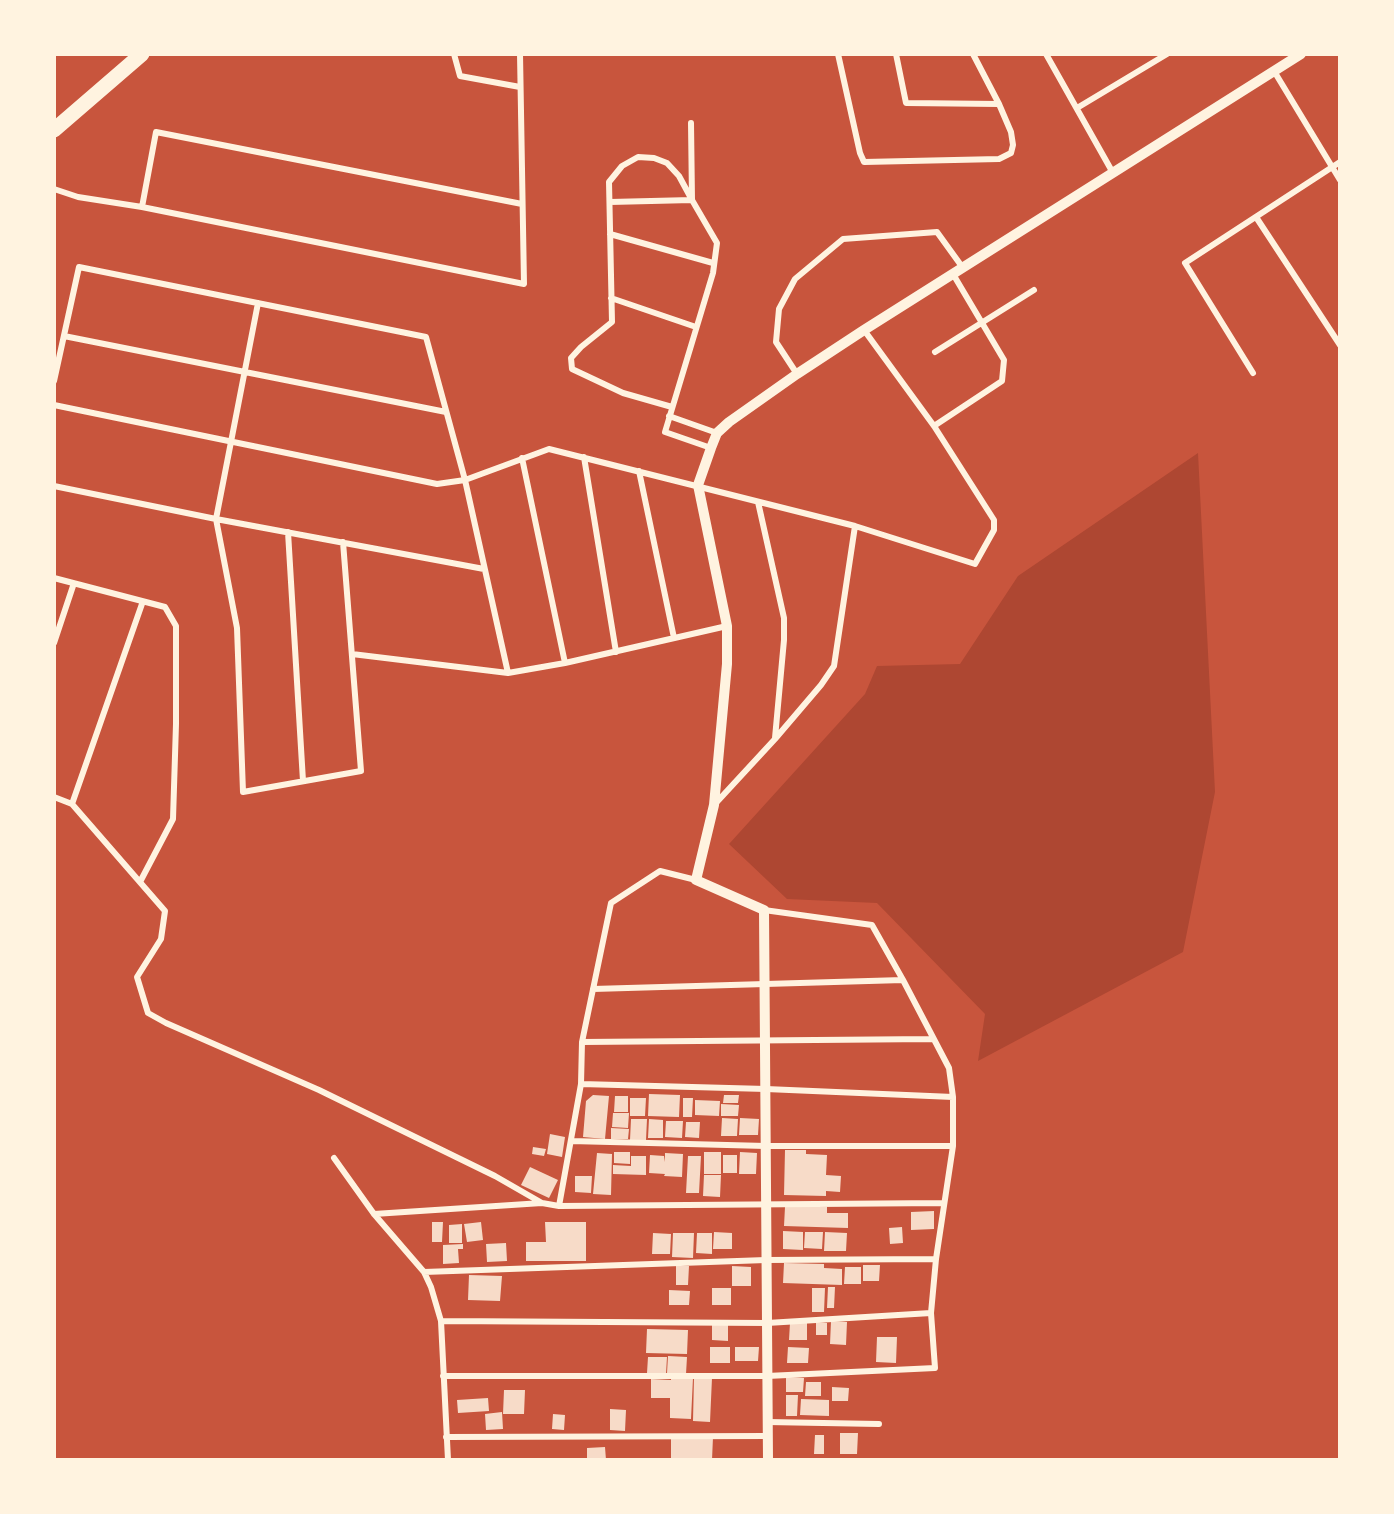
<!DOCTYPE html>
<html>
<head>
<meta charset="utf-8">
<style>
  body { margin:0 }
  #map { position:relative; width:1394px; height:1514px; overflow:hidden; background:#c8553d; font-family:"PT Sans Narrow",sans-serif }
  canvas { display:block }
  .frame { position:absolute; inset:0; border:56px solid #fff3e0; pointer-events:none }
</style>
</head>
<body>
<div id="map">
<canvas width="1394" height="1514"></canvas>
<div class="frame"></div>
</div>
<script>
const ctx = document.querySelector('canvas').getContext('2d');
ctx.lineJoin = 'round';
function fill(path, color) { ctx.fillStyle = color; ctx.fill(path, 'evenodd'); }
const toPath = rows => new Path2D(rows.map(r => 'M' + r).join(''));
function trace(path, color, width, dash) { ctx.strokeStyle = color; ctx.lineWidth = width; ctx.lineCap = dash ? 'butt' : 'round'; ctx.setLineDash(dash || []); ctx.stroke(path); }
fill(toPath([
  [1198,453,1215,792,1183,952,978,1061,985,1014,877,903,787,899,729,844,865,694,877,666,960,664,1018,576]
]), '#ae4732');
fill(toPath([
  [649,1094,680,1095,679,1117,648,1116],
  [593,1095,609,1096,605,1139,583,1137,586,1101],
  [724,1095,739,1095,738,1103,723,1103],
  [615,1096,628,1096,628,1112,614,1112],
  [630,1098,646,1098,645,1116,630,1116],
  [683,1098,693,1098,692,1117,683,1117],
  [695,1100,720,1101,719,1116,695,1115],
  [721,1104,739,1105,738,1116,721,1116],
  [613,1113,629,1113,628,1128,612,1127],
  [722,1118,738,1119,737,1136,721,1136],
  [740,1118,759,1119,758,1135,739,1135],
  [631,1119,647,1119,646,1140,630,1140],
  [649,1119,663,1120,663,1138,648,1138],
  [666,1121,683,1121,682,1138,665,1137],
  [686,1122,700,1122,699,1138,685,1137],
  [611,1128,629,1129,628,1139,611,1139],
  [550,1134,565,1137,562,1157,547,1154],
  [533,1147,546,1149,544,1156,532,1154],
  [785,1150,806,1150,806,1154,827,1155,826,1175,841,1176,840,1192,826,1191,826,1196,784,1195],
  [614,1152,630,1152,630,1164,614,1163],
  [704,1152,721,1152,721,1174,704,1174],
  [740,1152,757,1153,756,1174,739,1174],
  [597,1153,612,1154,611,1195,593,1194],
  [665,1153,683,1154,682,1177,664,1176,665,1174,649,1173,650,1155,664,1156,665,1162],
  [723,1155,737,1155,737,1173,723,1173],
  [631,1156,646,1156,646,1175,613,1174,613,1165,631,1166],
  [688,1156,701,1156,699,1193,686,1193],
  [530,1167,558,1180,549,1198,521,1185],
  [704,1175,721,1175,720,1197,703,1196],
  [575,1176,592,1176,591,1193,575,1192],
  [785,1207,827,1207,827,1213,848,1213,848,1228,784,1226],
  [934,1211,934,1229,911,1230,911,1212],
  [432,1222,443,1222,442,1242,432,1242],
  [481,1222,483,1240,467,1242,464,1224],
  [545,1222,586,1222,586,1261,526,1261,526,1242,546,1242],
  [462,1224,462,1243,449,1243,449,1225],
  [902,1227,903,1243,890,1244,889,1228],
  [783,1231,803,1232,803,1250,783,1249],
  [714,1232,732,1233,732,1249,713,1249],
  [805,1232,823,1232,822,1249,804,1248],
  [825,1232,847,1233,846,1251,824,1251],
  [653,1233,671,1234,670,1254,652,1254],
  [673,1233,694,1233,693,1258,672,1257],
  [697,1233,712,1233,712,1254,696,1253],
  [506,1243,507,1261,487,1262,486,1244],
  [463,1244,463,1249,458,1249,459,1263,443,1264,443,1245],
  [784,1263,824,1264,824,1268,842,1269,842,1285,783,1283],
  [863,1265,880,1265,879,1281,863,1281],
  [676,1266,689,1266,688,1285,676,1285],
  [732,1266,751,1267,751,1286,732,1286],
  [845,1267,861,1267,861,1284,844,1284],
  [469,1275,502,1276,500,1301,468,1300],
  [828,1287,835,1287,834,1308,827,1308],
  [712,1288,731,1288,731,1305,712,1305],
  [812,1288,825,1288,824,1312,812,1312],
  [669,1290,690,1291,689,1305,669,1305],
  [831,1321,847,1322,846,1345,830,1344],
  [816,1322,827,1323,827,1335,816,1335],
  [790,1323,807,1323,807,1340,789,1340],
  [712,1325,728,1325,728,1341,712,1340],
  [647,1329,688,1330,687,1354,646,1353],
  [877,1337,897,1337,896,1363,876,1362],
  [710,1347,730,1347,730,1363,710,1363],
  [735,1347,759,1347,758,1361,735,1361],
  [788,1347,809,1348,808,1363,787,1363],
  [668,1356,687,1357,686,1374,667,1373],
  [648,1357,667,1357,666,1374,647,1373],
  [671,1377,693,1378,691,1419,670,1418,670,1398,651,1398,651,1379,671,1380],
  [694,1377,712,1378,710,1422,693,1421],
  [786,1377,804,1378,803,1392,786,1392],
  [806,1382,821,1382,821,1396,805,1396],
  [832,1387,849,1388,848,1401,832,1401],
  [504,1390,525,1390,524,1414,503,1414],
  [786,1395,798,1395,797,1416,786,1416],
  [488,1398,489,1411,458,1413,457,1400],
  [801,1399,829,1400,829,1416,800,1415],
  [610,1409,626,1410,625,1431,610,1430],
  [502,1412,503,1429,486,1430,485,1414],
  [553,1414,565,1415,564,1430,552,1429],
  [840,1433,858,1433,857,1454,840,1454],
  [815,1435,824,1435,824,1454,814,1454],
  [671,1437,713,1437,712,1460,671,1459],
  [605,1447,606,1460,587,1460,587,1448]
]), '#f7dbc8');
trace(toPath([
  [454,54,460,76,520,87],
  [838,54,860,153,864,162,999,159,1011,153,1013,145,1011,132,999,104,973,54],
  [896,54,906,103,999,104],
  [1046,54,1113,173],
  [1274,71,1340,180],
  [1077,108,1167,54],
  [54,189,78,197,142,207,524,284,520,54],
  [610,202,692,200,717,243,713,273,665,432,711,448],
  [142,207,156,132,522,204],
  [1256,217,1340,345],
  [610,234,713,263],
  [611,298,696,327],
  [258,303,216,519,237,628,243,792,361,771,343,542],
  [64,336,446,412],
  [935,352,1034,290],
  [1253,373,1185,263,1340,162],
  [797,374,776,342,779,309,795,279,843,239,937,232,963,268],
  [54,381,79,267,426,337,465,480,508,673],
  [54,405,437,484,465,480,549,449,855,526,975,564,994,530,994,520,934,426,864,330],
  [672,407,623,393,572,369,571,358,581,347,612,322,609,182,622,166,638,157,654,158,667,163,679,176,692,200,691,123],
  [669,416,717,433],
  [934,426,1002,381,1004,360,953,274],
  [584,457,616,652],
  [522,458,565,663],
  [639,471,674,638],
  [54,486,216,519,484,569],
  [758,502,784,618,784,640,775,738],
  [288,532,303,781],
  [54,578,165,607,176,626,176,724,173,819,140,882],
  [54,643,74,583],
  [352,654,508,673,565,663,727,626],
  [54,797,72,804,165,911,161,939,137,977,148,1013,166,1023,319,1090,495,1176,542,1203],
  [72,804,143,601],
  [715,804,775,739,821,685,834,666,855,526],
  [593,989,903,980],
  [582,1042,932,1039],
  [581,1084,766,1089,953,1097],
  [571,1141,766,1146,953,1146],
  [334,1158,374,1214,424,1272,431,1287,441,1321,448,1460],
  [559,1206,581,1084,582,1042,611,903,660,871,696,880],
  [374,1214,542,1203,559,1206,944,1203],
  [424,1272,766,1260,936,1259],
  [441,1321,767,1323,931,1313],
  [443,1376,767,1376,935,1368,931,1313,936,1259,953,1146,953,1097,949,1068,903,980,872,925,764,910],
  [767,1422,879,1424],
  [446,1437,767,1436]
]), '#fff3e0', 6);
trace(toPath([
  [768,1460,764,910,696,880,714,805,727,664,727,626,698,485,711,448,717,433,729,422,797,374,864,330,1301,54]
]), '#fff3e0', 10);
trace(toPath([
  [54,130,142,54]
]), '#fff3e0', 15);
</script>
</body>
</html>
